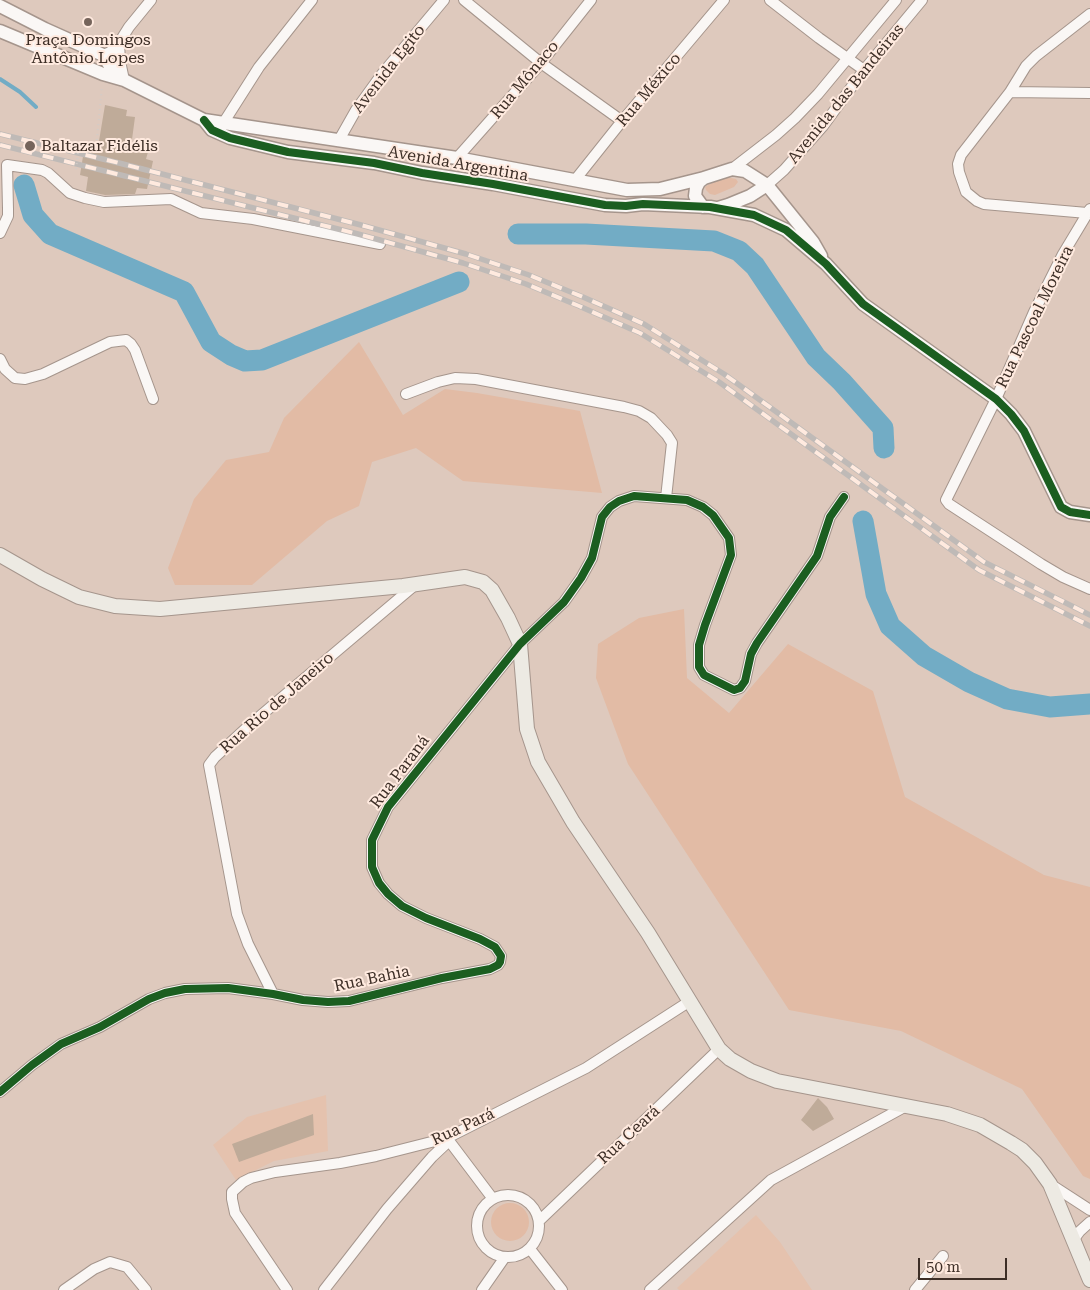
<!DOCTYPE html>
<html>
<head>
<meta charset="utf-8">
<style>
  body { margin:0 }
  #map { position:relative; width:1090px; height:1290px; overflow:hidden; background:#dec9bd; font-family:"Roboto Serif",serif }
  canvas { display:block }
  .scale { position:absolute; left:918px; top:1258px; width:89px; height:22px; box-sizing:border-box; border:2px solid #3d2e26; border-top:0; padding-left:6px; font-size:15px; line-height:18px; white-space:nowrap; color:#3d2e26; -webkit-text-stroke:4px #ffeadf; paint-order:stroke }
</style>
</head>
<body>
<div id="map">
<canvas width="1090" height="1290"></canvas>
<div class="scale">50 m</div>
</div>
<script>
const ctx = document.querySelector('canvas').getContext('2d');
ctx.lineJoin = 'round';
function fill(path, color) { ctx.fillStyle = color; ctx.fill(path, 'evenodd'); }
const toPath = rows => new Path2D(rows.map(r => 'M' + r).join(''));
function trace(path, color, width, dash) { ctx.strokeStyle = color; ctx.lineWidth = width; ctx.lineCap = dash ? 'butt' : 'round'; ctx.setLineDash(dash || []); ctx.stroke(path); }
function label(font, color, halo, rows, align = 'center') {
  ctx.font = font + ' "Roboto Serif",serif'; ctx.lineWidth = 4; ctx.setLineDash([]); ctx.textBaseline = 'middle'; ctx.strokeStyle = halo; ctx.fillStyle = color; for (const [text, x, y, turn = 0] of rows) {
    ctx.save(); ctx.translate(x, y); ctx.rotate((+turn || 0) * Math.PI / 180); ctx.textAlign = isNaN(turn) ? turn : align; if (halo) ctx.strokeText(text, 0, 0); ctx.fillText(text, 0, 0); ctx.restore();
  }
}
fill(toPath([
  [326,1095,328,1151,274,1161,236,1180,213,1145,247,1117],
  [756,1215,780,1242,812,1290,679,1290,677,1288]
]), '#e5c2ae');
fill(toPath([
  [724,178,731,178,736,179,738,182,734,187,715,195,710,194,706,190,705,187,708,185],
  [359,342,403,415,445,389,477,393,580,411,602,493,463,481,416,448,372,462,359,506,327,521,252,585,175,585,168,568,194,499,226,460,269,452,284,418],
  [684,609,687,678,729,713,788,644,873,691,905,797,1044,875,1090,887,1090,1179,1083,1176,1022,1089,901,1031,789,1010,628,764,596,678,598,644,639,618],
  '491 1222a19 19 0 1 1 38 0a19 19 0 1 1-38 0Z'
]), '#e2bba5');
trace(toPath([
  [0,79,20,92,36,107]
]), '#72acc5', 4);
trace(toPath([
  [24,185,33,215,50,234,184,292,211,342,231,355,245,361,262,360,459,282],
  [518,234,586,234,714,241,739,251,755,266,816,357,842,382,883,428,884,448],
  [863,521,876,594,890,626,924,656,969,682,1007,699,1050,707,1090,704]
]), '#72acc5', 21);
fill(toPath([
  [105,105,127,110,126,116,135,117,131,147,148,152,146,159,153,161,147,189,137,188,135,194,105,195,86,191,88,177,80,175,85,144,98,147],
  [818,1098,827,1107,834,1119,813,1131,801,1120],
  [313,1114,314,1135,239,1162,232,1144]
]), '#bfab99');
const minor = toPath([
  [464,0,541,63,622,121],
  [770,0,819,38,864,70],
  [119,43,120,61,124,80],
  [103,55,110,52,119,43,129,27,151,0],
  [1010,92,1090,93],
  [224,122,259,67,312,0],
  [339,140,356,110,382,74,444,0],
  [457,158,541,63,591,0],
  [732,169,776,135,795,118,818,94,896,0],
  [575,180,622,121,724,0],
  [767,185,784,170,823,126,864,70,922,0],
  [1090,209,1063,254,1034,312,996,399,946,500,949,504,1041,564,1063,577,1090,589],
  [1087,213,984,204,977,201,966,192,959,172,958,164,961,155,1010,92,1026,66,1036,56,1090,14],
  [0,233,8,216,8,209,7,165,42,170,48,173,70,193,85,198,104,202,171,199,201,213,253,219,380,244],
  [0,359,5,369,15,378,25,379,43,374,110,342,126,340,131,344,135,350,153,399],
  [406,394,438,382,455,378,476,379,624,407,639,411,651,418,667,435,672,443,666,498],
  [273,994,248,944,237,914,209,765,215,757,253,722,415,585],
  [0,1092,32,1065,61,1044,100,1027,149,999,165,993,185,989,228,988,273,994,303,1000,328,1002,349,1001,442,978,490,969,498,965,500,962,501,956,495,947,480,939,426,918,402,906,388,894,379,883,372,867,372,840,388,807,520,644,564,602,581,578,592,558,602,517,610,507,619,501,634,496,687,500,703,507,713,515,729,538,731,555,705,625,699,645,699,667,704,675,734,690,740,688,745,681,751,654,757,643,817,556,830,517,844,497],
  [447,1138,493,1199],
  [1050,1184,1090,1210],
  '477 1226a31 31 0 1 1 62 0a31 31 0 1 1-62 0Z',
  [539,1221,719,1049],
  [1074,1239,1080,1231,1090,1222],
  [530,1249,562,1290],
  [64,1290,94,1269,110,1262,127,1267,146,1290],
  [287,1290,235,1213,232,1199,232,1192,243,1182,251,1178,275,1172,340,1163,376,1156,447,1138,586,1068,690,1001],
  [324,1290,387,1209,432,1157,449,1141],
  [482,1290,505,1257],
  [650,1290,771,1180,906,1106],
  [915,1290,943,1256]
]);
const tertiary = toPath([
  [0,6,45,29,103,55,110,66,122,78],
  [0,31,103,74,124,80,204,120,457,158,627,190,660,189,704,178,732,169,745,171,767,185,813,242,821,256],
  [204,120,212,130,230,138,288,152,374,163,422,173,493,184,605,205,626,206,643,204,710,207,754,215,786,230,826,264,863,304,996,399,1011,414,1024,431,1061,507,1070,512,1090,515],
  [703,207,695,196,696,188,699,182,704,178],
  [718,208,728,205,750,196,767,185]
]);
const secondary = toPath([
  [0,555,42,579,79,597,115,606,160,609,403,586,465,577,483,582,492,590,508,618,520,644,527,729,538,762,573,822,648,933,719,1049,730,1059,751,1071,777,1081,947,1114,980,1125,1011,1143,1022,1150,1035,1163,1050,1184,1090,1280]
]);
trace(minor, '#a5958c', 12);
trace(tertiary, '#a5958c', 15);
trace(secondary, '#a5958c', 16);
trace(toPath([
  [96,150,102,86]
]), '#d1ccc8', 2, [1, 4]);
trace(minor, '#faf7f5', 10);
trace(tertiary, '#faf7f5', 12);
trace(secondary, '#edeae3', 14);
const rail = toPath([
  [0,134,119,163,361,225,466,254,529,275,583,297,644,324,724,374,984,562,1090,615],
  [0,145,358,234,463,263,526,284,579,306,640,333,719,382,979,570,1090,626]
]);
trace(rail, '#bfbab7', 5.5);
trace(rail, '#ffeadf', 4, [11]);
trace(toPath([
  [76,169,79,146]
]), '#d1ccc8', 2, [1, 4]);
trace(toPath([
  [204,120,212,130,230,138,288,152,374,163,422,173,493,184,605,205,626,206,643,204,710,207,754,215,786,230,826,264,863,304,996,399,1011,414,1024,431,1061,507,1070,512,1090,515],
  [0,1092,32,1065,61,1044,100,1027,149,999,165,993,185,989,228,988,273,994,303,1000,328,1002,349,1001,442,978,490,969,498,965,500,962,501,956,495,947,480,939,426,918,402,906,388,894,379,883,372,867,372,840,388,807,520,644,564,602,581,578,592,558,602,517,610,507,619,501,634,496,687,500,703,507,713,515,729,538,731,555,705,625,699,645,699,667,704,675,734,690,740,688,745,681,751,654,757,643,817,556,830,517,844,497]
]), '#1b5e20', 8);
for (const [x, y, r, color] of [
  [88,22,5,"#75645b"],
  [30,146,6,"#75645b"]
]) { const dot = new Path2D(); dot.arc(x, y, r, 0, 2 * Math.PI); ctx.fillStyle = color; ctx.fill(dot); trace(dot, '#ffeadf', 2); }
label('16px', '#3d2e26', '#ffeadf', [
  ["Praça Domingos",88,40],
  ["Antônio Lopes",88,58],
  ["Baltazar Fidélis",41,146,"left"]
]);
label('16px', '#3d2e26', '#ffeadf', [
  ["Avenida Egito",389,69,-52],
  ["Rua Mônaco",525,80,-50],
  ["Rua México",649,90,-50],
  ["Avenida das Bandeiras",846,94,-51],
  ["Avenida Argentina",458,164,10],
  ["Rua Pascoal Moreira",1035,317,-64],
  ["Rua Rio de Janeiro",277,703,-41],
  ["Rua Paraná",400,772,-53],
  ["Rua Bahia",372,979,-12],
  ["Rua Pará",463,1127,-25],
  ["Rua Ceará",629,1135,-43]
]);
</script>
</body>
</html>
